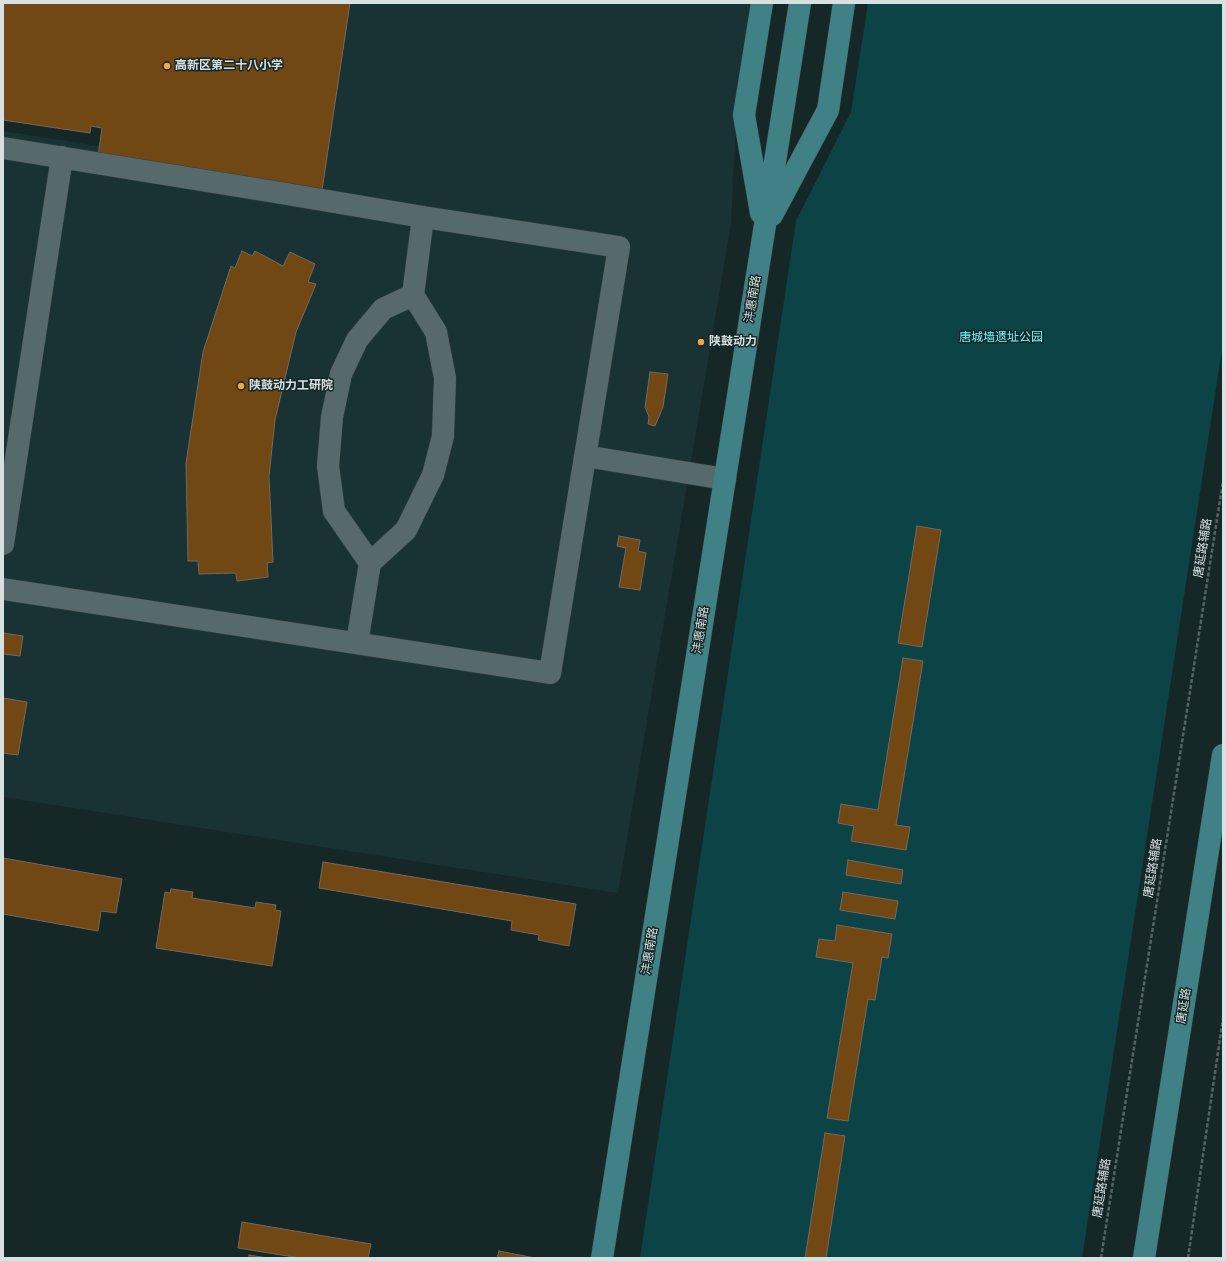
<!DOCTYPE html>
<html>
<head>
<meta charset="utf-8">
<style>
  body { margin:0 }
  #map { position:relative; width:1226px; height:1261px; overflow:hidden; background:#162727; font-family:Karla,sans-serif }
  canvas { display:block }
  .frame { position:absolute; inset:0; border:4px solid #d7e1e2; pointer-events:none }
</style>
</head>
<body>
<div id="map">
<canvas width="1226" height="1261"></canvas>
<div class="frame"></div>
</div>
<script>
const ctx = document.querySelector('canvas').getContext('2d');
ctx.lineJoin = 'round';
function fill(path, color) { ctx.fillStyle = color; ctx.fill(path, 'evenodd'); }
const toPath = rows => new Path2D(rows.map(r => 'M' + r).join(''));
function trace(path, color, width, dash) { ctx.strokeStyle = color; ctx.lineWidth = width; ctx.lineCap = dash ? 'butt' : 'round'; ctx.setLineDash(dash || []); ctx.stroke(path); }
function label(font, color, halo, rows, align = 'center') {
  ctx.font = font + ' Karla,"Noto Sans SC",sans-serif'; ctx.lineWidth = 3; ctx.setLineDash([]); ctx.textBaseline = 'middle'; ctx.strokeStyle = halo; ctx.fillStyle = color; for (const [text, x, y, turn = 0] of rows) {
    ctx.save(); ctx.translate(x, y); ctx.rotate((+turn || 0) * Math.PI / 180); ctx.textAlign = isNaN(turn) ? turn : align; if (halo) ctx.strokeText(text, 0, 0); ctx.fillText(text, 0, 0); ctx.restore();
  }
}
fill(toPath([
  [347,3,752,3,737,102,731,224,618,893,3,797,3,131,316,180]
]), '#193335');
fill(toPath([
  [868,3,1223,3,1223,343,1082,1258,640,1258,796,221,851,112]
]), '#0c4346');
const building = toPath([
  [3,3,350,3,322,190,98,156,102,128,91,126,90,133,3,120,3,3],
  [242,251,252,256,255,251,283,266,290,252,315,264,308,282,316,284,296,332,275,420,269,476,273,562,267,563,268,577,237,581,236,574,234,573,199,574,198,561,188,561,186,463,203,352,231,266,235,268,242,251],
  [650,372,668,374,663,407,655,426,648,424,649,417,645,407,650,372],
  [917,526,941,530,922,647,898,643,917,526],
  [619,536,640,540,638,551,646,553,640,590,619,587,626,548,617,546,619,536],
  [3,633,23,636,20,656,3,654,3,633],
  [903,658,923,661,896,825,910,827,906,850,851,841,854,826,838,823,841,804,878,810,903,658],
  [3,698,27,702,18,755,3,753,3,698],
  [3,858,122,879,116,913,101,911,98,931,3,914,3,858],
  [848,860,903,870,901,884,846,875,848,860],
  [323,862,576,904,569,946,538,940,539,935,511,930,512,921,319,888,323,862],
  [171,889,193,892,192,898,255,908,256,902,276,905,275,910,281,911,272,966,156,948,165,892,170,893,171,889],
  [843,892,898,901,895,919,840,910,843,892],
  [837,925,892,934,888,958,882,957,875,1000,868,999,848,1121,827,1118,853,963,816,957,819,939,835,941,837,925],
  [825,1133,845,1136,826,1258,805,1258,825,1133],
  [242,1222,371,1244,368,1258,300,1258,238,1248,242,1222],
  [499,1251,535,1258,497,1258,499,1251],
  [249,1255,267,1258,249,1258,249,1255]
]);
fill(building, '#714814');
trace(building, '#74695e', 1);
const street = toPath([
  [3,148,275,192,423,217,619,247,550,673,3,589],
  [585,456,725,479],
  [3,544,62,157],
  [370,563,334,511,328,466,332,417,341,374,357,340,383,309,413,295],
  [357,643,370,563,406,530,433,475,443,436,445,378,436,332,413,295,423,217]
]);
const primary = toPath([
  [761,213,744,115,762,3],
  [772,215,828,110,844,3],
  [602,1258,800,3],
  [1144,1258,1223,755]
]);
trace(street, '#354142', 23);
trace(primary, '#354142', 23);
trace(toPath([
  [1101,1258,1223,481],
  [1188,1258,1223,1018]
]), '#546363', 2.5, [4, 2]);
trace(street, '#576a6b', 22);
trace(primary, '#408185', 22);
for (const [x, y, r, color] of [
  [167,66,4,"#f4a443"],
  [701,342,4,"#f4a443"],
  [241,386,4,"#f4a443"]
]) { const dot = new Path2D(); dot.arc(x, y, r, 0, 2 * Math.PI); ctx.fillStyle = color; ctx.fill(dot); trace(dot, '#162727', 1.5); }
label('bold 12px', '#d7e1e2', '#162727', [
  ["高新区第二十八小学",175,66],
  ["陕鼓动力",709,342],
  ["陕鼓动力工研院",249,386]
], 'left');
label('12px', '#d7e1e2', '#162727', [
  ["沣惠南路",753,299,-81],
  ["唐延路辅路",1203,548,-81],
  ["沣惠南路",701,630,-81],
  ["唐延路辅路",1153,868,-81],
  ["沣惠南路",650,951,-81],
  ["唐延路",1184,1006,-81],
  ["唐延路辅路",1102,1188,-81]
]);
label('12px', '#74f7ff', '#162727', [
  ["唐城墙遗址公园",1001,338]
]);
</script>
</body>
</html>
